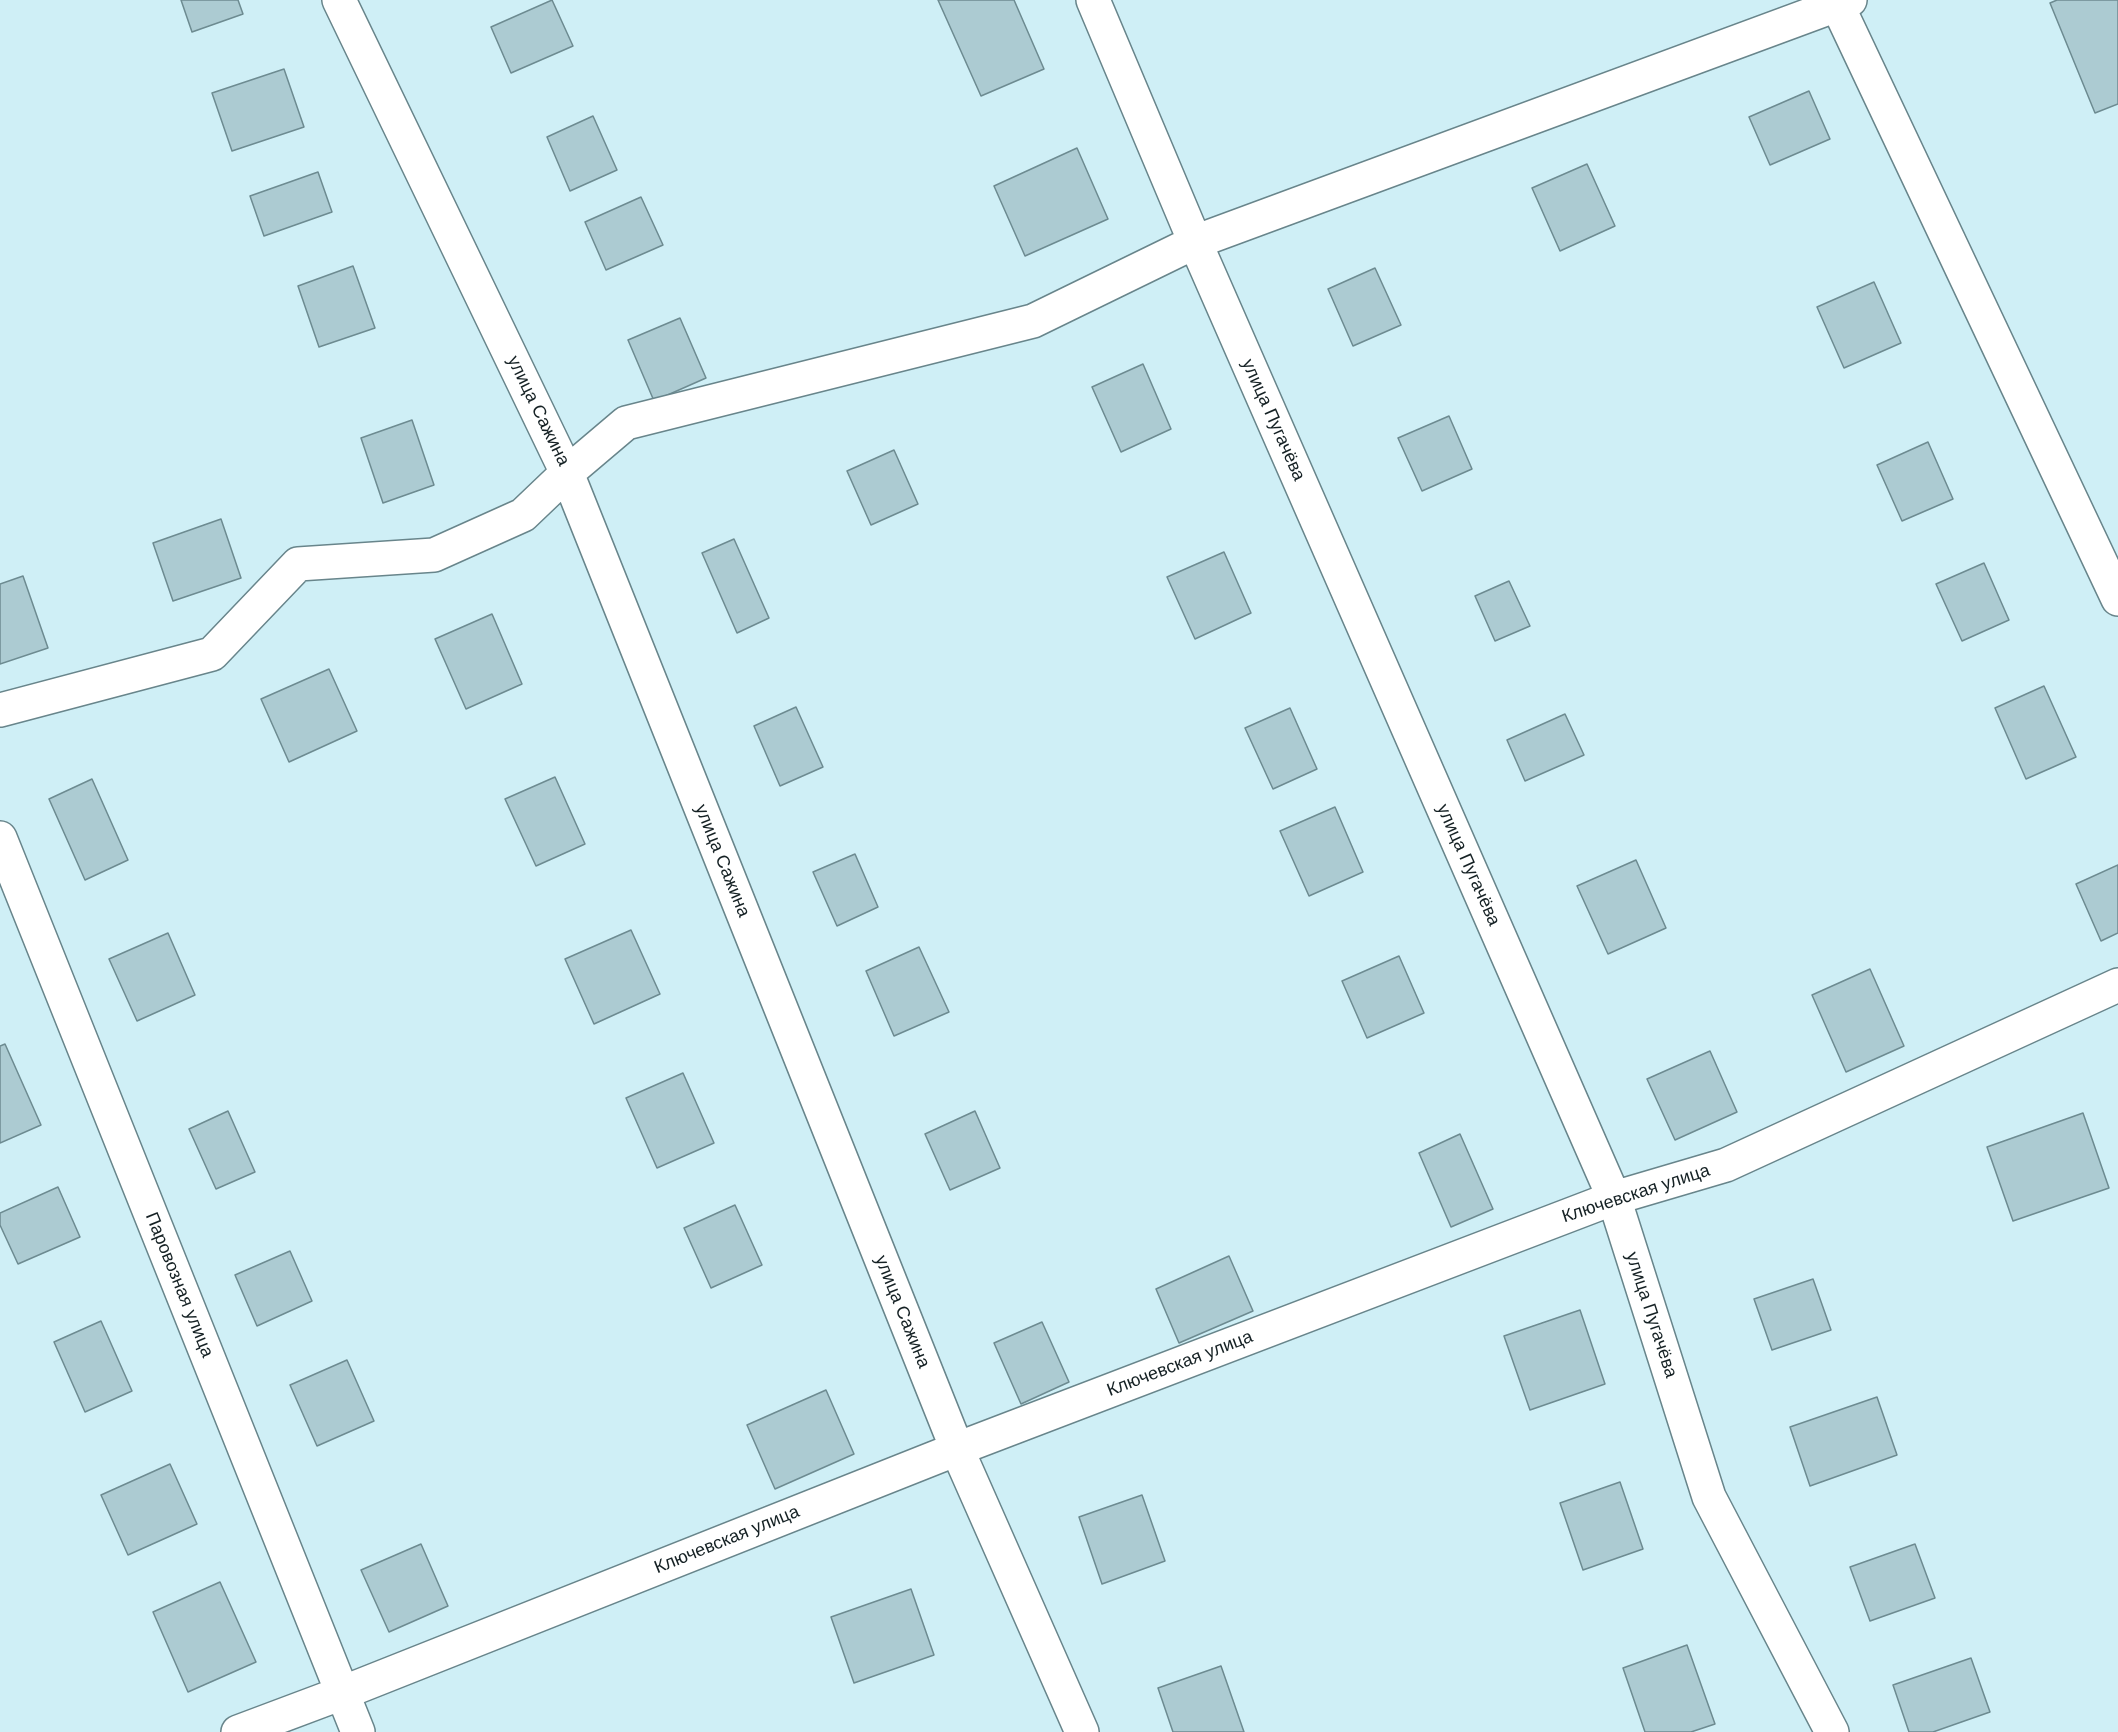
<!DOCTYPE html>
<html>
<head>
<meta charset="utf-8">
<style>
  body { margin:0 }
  canvas { display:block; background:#cfeff6 }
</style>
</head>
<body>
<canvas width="2118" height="1732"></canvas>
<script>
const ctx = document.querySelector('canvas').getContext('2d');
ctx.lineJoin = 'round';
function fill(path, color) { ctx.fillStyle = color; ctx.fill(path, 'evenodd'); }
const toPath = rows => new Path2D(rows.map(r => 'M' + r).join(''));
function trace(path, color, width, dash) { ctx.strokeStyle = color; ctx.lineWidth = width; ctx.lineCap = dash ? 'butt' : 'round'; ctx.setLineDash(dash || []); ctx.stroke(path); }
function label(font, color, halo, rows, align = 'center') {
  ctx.font = font + ' Arial,sans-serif'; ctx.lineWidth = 6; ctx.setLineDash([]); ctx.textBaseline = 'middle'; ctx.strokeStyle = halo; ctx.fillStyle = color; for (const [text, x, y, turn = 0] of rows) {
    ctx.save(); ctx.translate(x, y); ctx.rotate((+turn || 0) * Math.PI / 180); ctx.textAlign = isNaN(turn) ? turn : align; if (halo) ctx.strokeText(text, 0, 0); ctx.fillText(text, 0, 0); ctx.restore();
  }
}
const building = toPath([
  [181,0,238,0,243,14,192,32,181,0],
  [552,0,573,46,511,73,491,27,552,0],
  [938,0,1014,0,1044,69,981,96,938,0],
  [2057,0,2118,0,2118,104,2095,113,2050,3,2057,0],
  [284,69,304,127,232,151,212,93,284,69],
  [1809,91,1830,139,1770,165,1749,117,1809,91],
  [593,116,617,170,570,191,547,137,593,116],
  [1077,148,1108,219,1025,256,994,186,1077,148],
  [1587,164,1615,226,1560,251,1532,188,1587,164],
  [318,172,332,212,264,236,250,196,318,172],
  [641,197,663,245,606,270,585,222,641,197],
  [353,266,375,328,319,347,298,286,353,266],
  [1375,268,1401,325,1353,346,1328,289,1375,268],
  [1874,282,1901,343,1844,368,1817,307,1874,282],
  [680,318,706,378,654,401,628,340,680,318],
  [1143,364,1171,429,1121,452,1092,387,1143,364],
  [1449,416,1472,469,1422,491,1398,438,1449,416],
  [412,420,434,485,383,503,361,438,412,420],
  [1928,442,1953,499,1902,521,1877,465,1928,442],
  [894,450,918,504,871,525,847,471,894,450],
  [221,519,241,578,173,601,153,543,221,519],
  [734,539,769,618,737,633,702,553,734,539],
  [1224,552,1251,613,1195,639,1167,577,1224,552],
  [1984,563,2009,620,1962,641,1936,584,1984,563],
  [23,576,48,648,0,664,0,584,23,576],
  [1509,581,1530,626,1495,641,1475,596,1509,581],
  [492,614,522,684,466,709,435,639,492,614],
  [329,669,357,731,289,762,261,699,329,669],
  [2044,686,2076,757,2026,779,1995,708,2044,686],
  [796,707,823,767,780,786,754,726,796,707],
  [1290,708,1317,769,1273,789,1245,728,1290,708],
  [1565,714,1584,755,1525,781,1507,740,1565,714],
  [555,777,585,844,536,866,505,799,555,777],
  [92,779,128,860,85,880,49,799,92,779],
  [1335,807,1363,872,1309,896,1280,831,1335,807],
  [855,854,878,907,837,926,813,872,855,854],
  [1636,860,1666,928,1608,954,1577,886,1636,860],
  [2118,865,2118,933,2101,941,2076,884,2118,865],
  [631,930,660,994,594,1024,565,959,631,930],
  [168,933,195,995,137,1021,109,959,168,933],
  [919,947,949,1012,894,1036,866,971,919,947],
  [1399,956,1424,1013,1367,1038,1342,981,1399,956],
  [1870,969,1904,1046,1846,1072,1812,995,1870,969],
  [5,1044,41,1125,0,1143,0,1046,5,1044],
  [1710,1051,1737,1112,1675,1140,1647,1079,1710,1051],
  [683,1073,714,1143,657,1168,626,1098,683,1073],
  [228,1111,255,1172,216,1189,189,1129,228,1111],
  [975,1111,1000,1168,950,1190,925,1134,975,1111],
  [2083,1113,2109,1188,2013,1221,1987,1147,2083,1113],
  [1460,1134,1493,1209,1451,1227,1419,1153,1460,1134],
  [58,1187,80,1237,18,1264,0,1225,0,1213,58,1187],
  [735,1205,762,1265,711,1288,684,1228,735,1205],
  [290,1251,312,1301,257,1326,235,1275,290,1251],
  [1229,1256,1253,1311,1179,1343,1156,1289,1229,1256],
  [1813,1279,1831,1330,1772,1350,1754,1299,1813,1279],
  [1580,1310,1605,1384,1530,1410,1504,1336,1580,1310],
  [101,1321,132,1391,85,1412,54,1342,101,1321],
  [1042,1322,1069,1382,1021,1404,994,1343,1042,1322],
  [347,1360,374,1421,317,1446,290,1385,347,1360],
  [826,1390,854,1454,775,1489,747,1425,826,1390],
  [1877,1397,1897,1455,1810,1486,1790,1427,1877,1397],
  [170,1464,197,1524,128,1555,101,1495,170,1464],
  [1620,1482,1643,1549,1583,1570,1560,1503,1620,1482],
  [1142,1495,1165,1561,1102,1584,1079,1517,1142,1495],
  [421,1544,448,1606,389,1632,361,1570,421,1544],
  [1915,1544,1935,1598,1870,1621,1850,1567,1915,1544],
  [220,1582,256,1662,188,1692,153,1612,220,1582],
  [911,1589,934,1655,854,1683,831,1617,911,1589],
  [1687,1645,1715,1724,1691,1732,1645,1732,1623,1668,1687,1645],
  [1971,1658,1990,1712,1933,1732,1909,1732,1893,1685,1971,1658],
  [1221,1666,1244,1732,1173,1732,1158,1688,1221,1666]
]);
fill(building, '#accbd2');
trace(building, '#6d8b91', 1.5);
const minor = toPath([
  [339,0,567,473,957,1449,1082,1732],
  [1093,0,1195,242,1614,1198,1709,1497,1832,1732],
  [1835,0,2118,599],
  [0,710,212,654,298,564,434,555,523,515,567,473,626,423,1033,321,1195,242,1850,0],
  [0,838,358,1732],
  [238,1732,342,1693,957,1449,1614,1198,1726,1165,2118,985]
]);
trace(minor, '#68858b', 36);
trace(minor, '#fff', 33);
label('18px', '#152124', '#fff', [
  ["улица Сажина",538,411,64],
  ["улица Пугачёва",1273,420,66],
  ["улица Сажина",722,861,68],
  ["улица Пугачёва",1468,865,66],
  ["Ключевская улица",1636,1194,-18],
  ["Паровозная улица",179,1285,68],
  ["улица Сажина",902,1312,68],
  ["улица Пугачёва",1651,1315,72],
  ["Ключевская улица",1180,1364,-21],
  ["Ключевская улица",727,1540,-22]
]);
</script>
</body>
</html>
